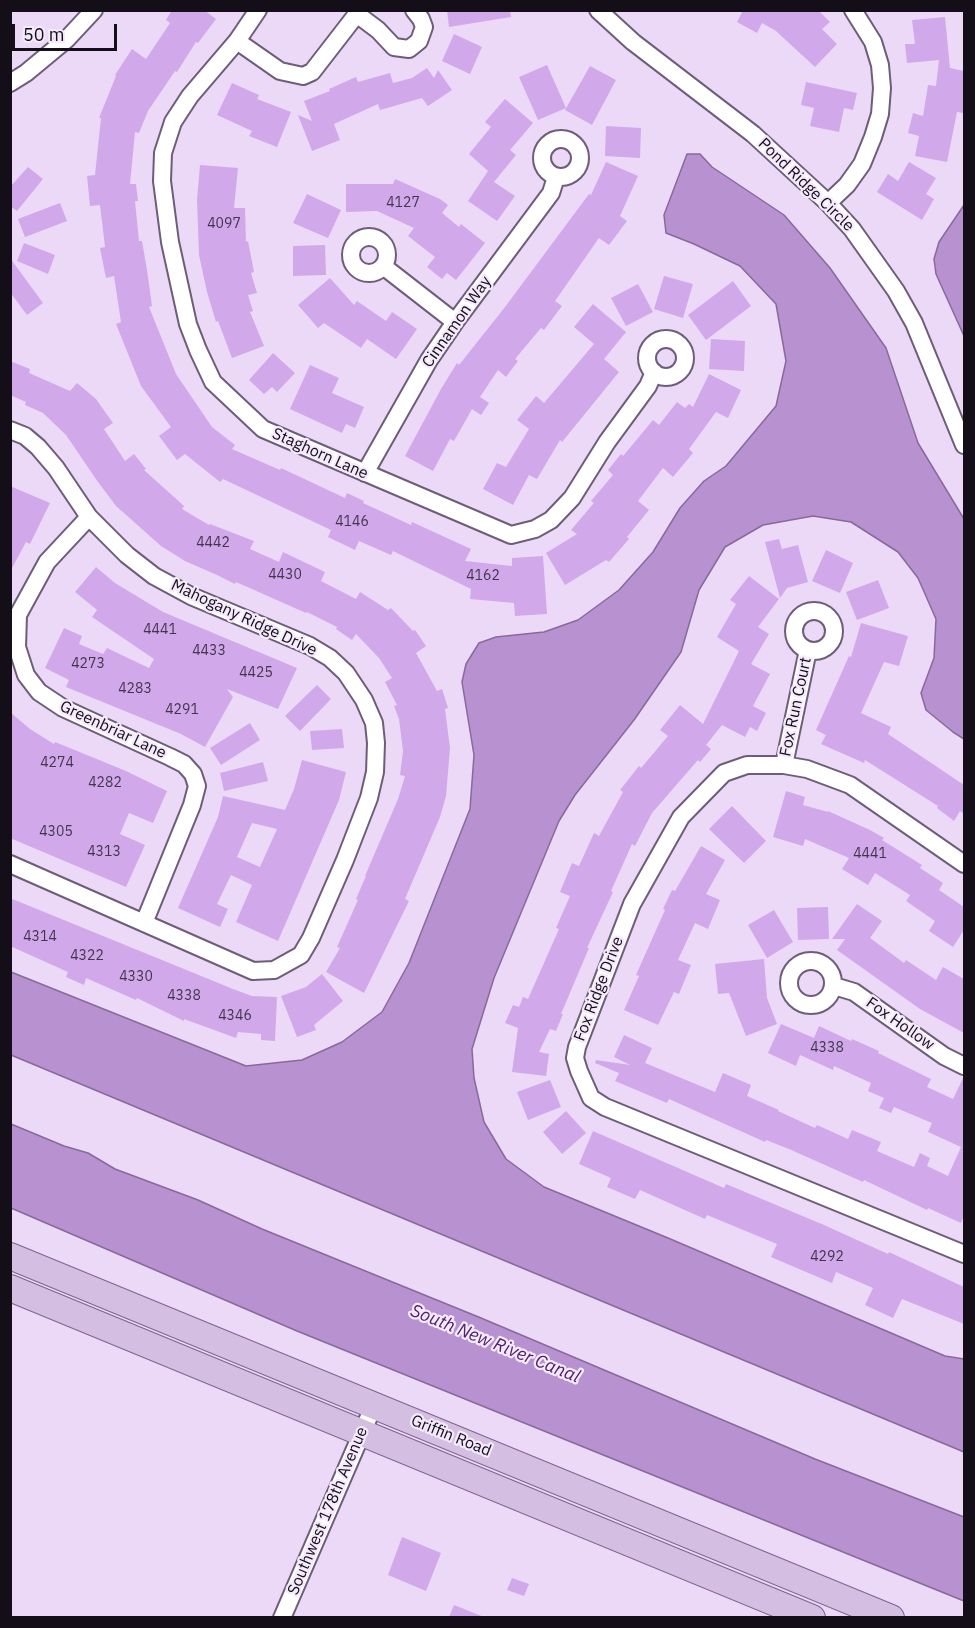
<!DOCTYPE html>
<html>
<head>
<meta charset="utf-8">
<style>
  body { margin:0 }
  #map { position:relative; width:975px; height:1628px; overflow:hidden; background:#ebd9f7; font-family:"IBM Plex Sans",sans-serif }
  canvas { display:block }
  .frame { position:absolute; inset:0; border:12px solid #140e18; pointer-events:none }
  .scale { position:absolute; left:12px; top:24px; width:105px; height:27px; box-sizing:border-box; border:3px solid #140e18; border-top:0; padding-left:8px; font-size:18px; line-height:21px; white-space:nowrap; color:#140e18; -webkit-text-stroke:4px #f4eafc; paint-order:stroke }
</style>
</head>
<body>
<div id="map">
<canvas width="975" height="1628"></canvas>
<div class="frame"></div>
<div class="scale">50 m</div>
</div>
<script>
const ctx = document.querySelector('canvas').getContext('2d');
ctx.lineJoin = 'round';
function fill(path, color) { ctx.fillStyle = color; ctx.fill(path, 'evenodd'); }
const toPath = rows => new Path2D(rows.map(r => 'M' + r).join(''));
function trace(path, color, width, dash) { ctx.strokeStyle = color; ctx.lineWidth = width; ctx.lineCap = dash ? 'butt' : 'round'; ctx.setLineDash(dash || []); ctx.stroke(path); }
function label(font, color, halo, rows, align = 'center') {
  ctx.font = font + ' "IBM Plex Sans",sans-serif'; ctx.lineWidth = 4.5; ctx.setLineDash([]); ctx.textBaseline = 'middle'; ctx.strokeStyle = halo; ctx.fillStyle = color; for (const [text, x, y, turn = 0] of rows) {
    ctx.save(); ctx.translate(x, y); ctx.rotate((+turn || 0) * Math.PI / 180); ctx.textAlign = isNaN(turn) ? turn : align; if (halo) ctx.strokeText(text, 0, 0); ctx.fillText(text, 0, 0); ctx.restore();
  }
}
const water = toPath([
  [687,154,700,154,712,167,784,215,830,268,886,348,918,443,964,519,964,739,953,732,926,710,921,693,934,658,936,619,918,578,898,552,851,522,813,516,763,525,725,547,699,590,681,652,634,720,575,795,559,821,494,978,472,1049,474,1078,484,1122,506,1159,544,1187,668,1238,945,1356,964,1359,964,1452,11,1055,11,972,246,1066,302,1060,342,1042,382,1012,409,963,470,809,474,755,462,682,466,664,479,643,496,637,544,632,578,620,619,590,653,552,680,508,704,481,726,466,776,406,786,361,776,304,740,266,694,244,666,233,664,215,687,154],
  [964,205,964,336,936,274,934,259,939,242,964,205],
  [11,1124,64,1146,88,1153,115,1169,198,1200,262,1229,481,1318,815,1459,964,1517,964,1601,297,1331,11,1208,11,1124]
]);
fill(water, '#b891d1');
trace(water, '#876a9a', 1.5);
fill(toPath([
  [172,10,204,10,216,19,198,43,196,42,177,72,175,71,148,111,139,133,135,132,130,184,136,184,138,201,135,201,139,241,142,241,147,270,152,306,149,307,176,374,212,427,235,445,232,449,280,470,281,468,345,498,347,493,364,501,363,503,411,525,412,522,471,549,465,561,512,566,512,558,543,556,547,614,515,616,514,603,470,599,471,589,393,551,391,555,359,541,355,550,328,537,331,530,223,479,220,482,185,454,177,460,159,436,171,427,141,386,116,324,121,322,114,276,106,278,100,248,105,247,100,205,90,206,87,176,95,175,101,118,99,118,116,76,115,75,132,49,146,59,170,23,166,20],
  [447,10,510,10,511,17,449,27],
  [743,10,818,10,830,22,822,29,837,44,815,67,776,31,762,23,757,33,737,22],
  [945,17,950,68,964,71,964,113,957,112,947,162,915,156,919,136,908,133,913,113,923,116,928,85,936,86,939,60,907,63,905,44,915,44,912,20],
  [454,34,482,47,470,74,442,61],
  [547,65,566,108,538,120,519,77],
  [590,66,616,80,592,125,565,110],
  [427,68,434,78,438,70,452,90,428,106,422,98,380,110,378,104,334,124,340,140,312,151,298,115,312,121,304,101,330,91,329,89,356,77,358,82,390,73,393,83,412,78],
  [806,82,857,93,853,110,844,108,839,132,810,126,814,108,801,105],
  [232,83,259,95,257,99,291,112,277,147,249,136,252,131,217,115],
  [505,99,533,123,510,150,516,155,494,182,515,196,497,221,468,201,488,171,469,154,491,127,485,122],
  [606,126,641,128,640,158,605,156],
  [606,162,638,176,620,216,627,221,609,245,599,238,555,301,562,306,544,330,541,328,515,359,518,361,506,377,498,370,480,397,489,403,481,415,472,409,454,441,450,439,433,471,405,456,441,389,457,363,459,365,505,307,589,194,591,195],
  [909,162,936,178,926,194,934,199,922,220,877,192,888,174,898,181],
  [200,165,238,168,234,208,245,208,246,242,248,241,254,272,251,273,257,293,248,295,253,311,250,312,264,346,232,358,218,321,216,322,207,292,199,255,197,200],
  [28,167,43,179,17,211,10,206,10,187],
  [395,179,440,199,448,205,442,213,459,227,461,224,485,243,456,280,447,273,442,279,427,267,435,257,408,236,414,228,377,211,346,212,346,184,393,184],
  [307,194,341,210,328,238,293,223],
  [60,203,67,221,25,237,18,219],
  [24,243,55,255,48,274,17,261],
  [325,245,326,275,293,276,293,246],
  [10,258,43,303,27,315,10,292],
  [664,276,693,284,683,318,654,309],
  [330,278,354,305,357,301,386,321,392,312,417,329,396,359,367,339,361,348,324,323,318,328,298,305],
  [733,281,751,306,706,340,688,315],
  [638,284,653,312,626,326,611,298],
  [593,304,626,332,604,359,619,372,562,442,560,440,537,479,529,475,513,505,483,489,497,463,506,467,529,429,517,420,536,396,544,403,594,344,574,327],
  [711,339,745,341,744,371,709,369],
  [273,353,295,373,277,392,272,387,264,394,249,380],
  [10,361,30,369,29,373,70,391,77,383,96,399,113,423,104,429,125,461,134,454,146,469,144,470,184,506,182,509,209,525,210,524,254,541,250,549,279,562,283,552,325,572,321,581,356,599,360,592,388,610,391,608,413,631,415,630,426,646,416,653,437,691,442,689,448,708,445,709,450,748,446,796,440,817,405,899,409,901,364,993,326,972,340,948,337,947,358,900,356,899,366,876,365,876,398,799,405,776,400,775,403,751,399,719,394,706,397,705,385,682,392,678,379,658,356,634,352,640,336,629,337,627,307,612,306,613,236,582,235,584,217,575,185,561,161,546,116,506,98,482,66,435,43,413,25,405,26,402,10,395],
  [310,365,339,378,332,393,364,407,355,428,346,424,342,433,290,409],
  [709,374,741,390,728,418,716,412,689,449,693,453,673,477,663,468,638,501,649,510,627,537,629,539,609,562,606,560,565,585,546,553,577,534,571,530,594,503,591,501,613,475,608,470,621,454,623,456,653,420,659,425,677,402,685,408,689,404,693,407],
  [10,486,50,503,30,544,26,542,10,572],
  [779,539,782,549,798,545,808,582,787,588,780,598,765,542],
  [826,550,853,563,840,593,812,581],
  [96,567,115,583,163,612,297,668,278,709,227,689,233,697,205,747,181,734,66,687,69,680,45,668,64,628,82,636,79,644,103,654,107,648,149,668,154,659,92,617,97,610,75,592],
  [749,576,779,599,758,627,769,634,751,664,770,674,753,706,766,713,757,731,750,727,745,737,722,725,706,745,711,749,700,762,698,760,652,813,635,846,632,844,611,891,613,892,587,948,589,948,561,1014,563,1014,556,1031,550,1029,539,1052,549,1054,546,1076,512,1072,518,1028,505,1023,513,1005,519,1007,523,997,528,999,559,929,556,928,570,896,560,892,572,863,579,866,594,833,599,836,623,792,620,790,639,766,641,768,668,736,660,730,680,705,703,724,739,651,717,637,736,604,730,600],
  [878,580,889,608,857,620,846,592],
  [861,623,908,636,899,666,884,662,861,713,891,727,888,734,964,785,964,814,960,811,954,821,937,808,938,806,865,760,864,763,821,744,826,735,816,730,849,656,851,657],
  [317,685,331,699,300,731,285,716],
  [10,712,30,729,54,744,55,742,126,771,167,791,153,823,129,813,120,834,145,845,126,887,10,838],
  [250,723,260,740,221,765,210,748],
  [342,729,344,748,312,750,310,731],
  [302,760,346,772,339,800,278,941,236,922,252,885,231,875,217,904,228,909,220,927,178,908,218,817,223,796,285,810,294,789],
  [252,823,277,829,260,867,237,857],
  [263,762,268,781,224,791,220,773],
  [786,791,805,797,803,805,828,812,828,811,870,830,884,838,882,840,922,865,920,868,943,883,939,890,964,907,964,930,953,947,929,931,935,921,906,901,910,895,875,873,868,885,842,869,849,858,805,839,803,846,773,837],
  [732,806,766,841,744,863,709,829],
  [701,846,725,860,706,894,720,900,708,929,695,923,678,960,691,965,679,994,674,992,658,1025,624,1010,639,976,636,975,665,910,663,909,672,890,675,891],
  [10,898,233,989,252,996,277,997,275,1041,261,1040,261,1034,238,1032,236,1038,184,1019,184,1021,137,998,136,1000,86,978,84,985,66,977,68,972,10,946],
  [857,904,882,921,870,938,904,963,906,960,936,980,943,967,964,979,964,1033,920,1009,837,950,845,939,832,939],
  [828,907,829,939,798,940,797,908],
  [774,910,793,942,767,958,748,925],
  [764,959,767,998,777,1024,746,1036,729,993,718,994,715,964],
  [322,974,343,1001,314,1025,316,1030,297,1037,281,996,306,987],
  [781,1024,814,1038,819,1026,851,1041,852,1039,879,1051,878,1053,931,1079,927,1087,953,1099,964,1076,964,1215,961,1223,928,1208,927,1210,864,1180,863,1182,789,1149,766,1140,765,1142,669,1099,667,1103,634,1089,615,1081,619,1073,595,1063,596,1060,630,1065,614,1057,624,1035,652,1048,645,1063,715,1092,723,1073,751,1085,747,1096,779,1110,778,1111,815,1128,817,1125,848,1139,852,1130,881,1142,877,1151,914,1167,920,1153,930,1158,927,1166,948,1176,961,1147,928,1132,932,1123,894,1107,891,1113,879,1108,884,1098,868,1091,871,1083,834,1066,833,1070,800,1055,796,1066,768,1053],
  [550,1080,561,1107,528,1120,517,1092],
  [566,1111,586,1133,562,1154,543,1132],
  [593,1131,724,1188,726,1184,824,1225,888,1254,889,1252,964,1287,964,1324,902,1299,893,1318,865,1305,873,1288,836,1272,832,1283,799,1269,771,1257,777,1244,707,1215,705,1219,640,1190,635,1199,607,1187,611,1178,579,1164],
  [402,1537,441,1553,426,1591,388,1575],
  [512,1578,529,1584,524,1596,507,1590],
  [454,1605,484,1617,449,1617]
]), '#d1a9eb');
const street = toPath([
  [258,10,237,41,190,96,173,122,163,153,162,181,170,242,188,324,198,350,213,382,263,429,511,535,535,529,551,520,572,498,607,442,648,386,654,372],
  [598,10,633,42,753,134,828,203,852,229,896,291,914,323,964,445],
  [358,15,378,30,394,47,409,49,419,41,424,27,421,19,414,10],
  [237,41,280,71,303,76,312,72,360,10],
  [10,83,26,73,67,39,94,10],
  '542 158a19 19 0 1 1 38 0a19 19 0 1 1-38 0Z',
  [828,203,847,185,862,164,873,137,880,114,882,88,880,65,873,42,853,10],
  '351 255a18 18 0 1 1 36 0a18 18 0 1 1-36 0Z',
  [383,266,455,322],
  '647 358a19 19 0 1 1 38 0a19 19 0 1 1-38 0Z',
  [10,430,25,436,38,447,56,468,89,517,127,555,154,576,191,596,310,646,330,658,346,673,364,700,374,723,376,743,375,772,369,798,345,860,311,938,301,955,274,970,253,971,10,864],
  [365,473,429,360,455,322,551,193,556,177],
  [89,517,47,562,18,615,17,647,26,675,39,692,63,708,170,757,184,764,193,774,197,786,192,805,144,923],
  '794 631a20 20 0 1 1 40 0a20 20 0 1 1-40 0Z',
  [784,765,808,650],
  [964,864,850,785,807,769,784,765,747,765,724,773,681,817,632,904,577,1047,575,1058,579,1071,591,1098,605,1107,964,1254],
  '789 983a22 22 0 1 1 44 0a22 22 0 1 1-44 0Z',
  [834,986,854,992,944,1056,964,1066],
  [282,1618,374,1405]
]);
const primary = toPath([
  [10,1256,891,1618],
  [10,1288,812,1618]
]);
trace(street, '#6d5e78', 20);
trace(primary, '#7e648f', 28);
trace(street, '#fff', 16);
trace(primary, '#d4bee2', 26);
label('14px', '#43354d', null, [
  ["4127",403,203],
  ["4097",224,224],
  ["4146",352,522],
  ["4442",213,543],
  ["4430",285,575],
  ["4162",483,576],
  ["4441",160,630],
  ["4433",209,651],
  ["4273",88,664],
  ["4425",256,673],
  ["4283",135,689],
  ["4291",182,710],
  ["4274",57,763],
  ["4282",105,783],
  ["4305",56,832],
  ["4313",104,852],
  ["4441",870,854],
  ["4314",40,937],
  ["4322",87,956],
  ["4330",136,977],
  ["4338",184,996],
  ["4346",235,1016],
  ["4338",827,1048],
  ["4292",827,1257]
]);
label('16px', '#140e18', '#f4eafc', [
  ["Pond Ridge Circle",806,185,44],
  ["Cinnamon Way",457,322,-55],
  ["Staghorn Lane",320,454,24],
  ["Mahogany Ridge Drive",244,618,25],
  ["Fox Run Court",796,707,-78],
  ["Greenbriar Lane",113,730,25],
  ["Fox Ridge Drive",599,989,-69],
  ["Fox Hollow",900,1024,35],
  ["Griffin Road",451,1436,22],
  ["Southwest 178th Avenue",328,1511,-67]
]);
label('italic 18px', '#51206c', '#f4eafc', [
  ["South New River Canal",495,1344,22]
]);
</script>
</body>
</html>
